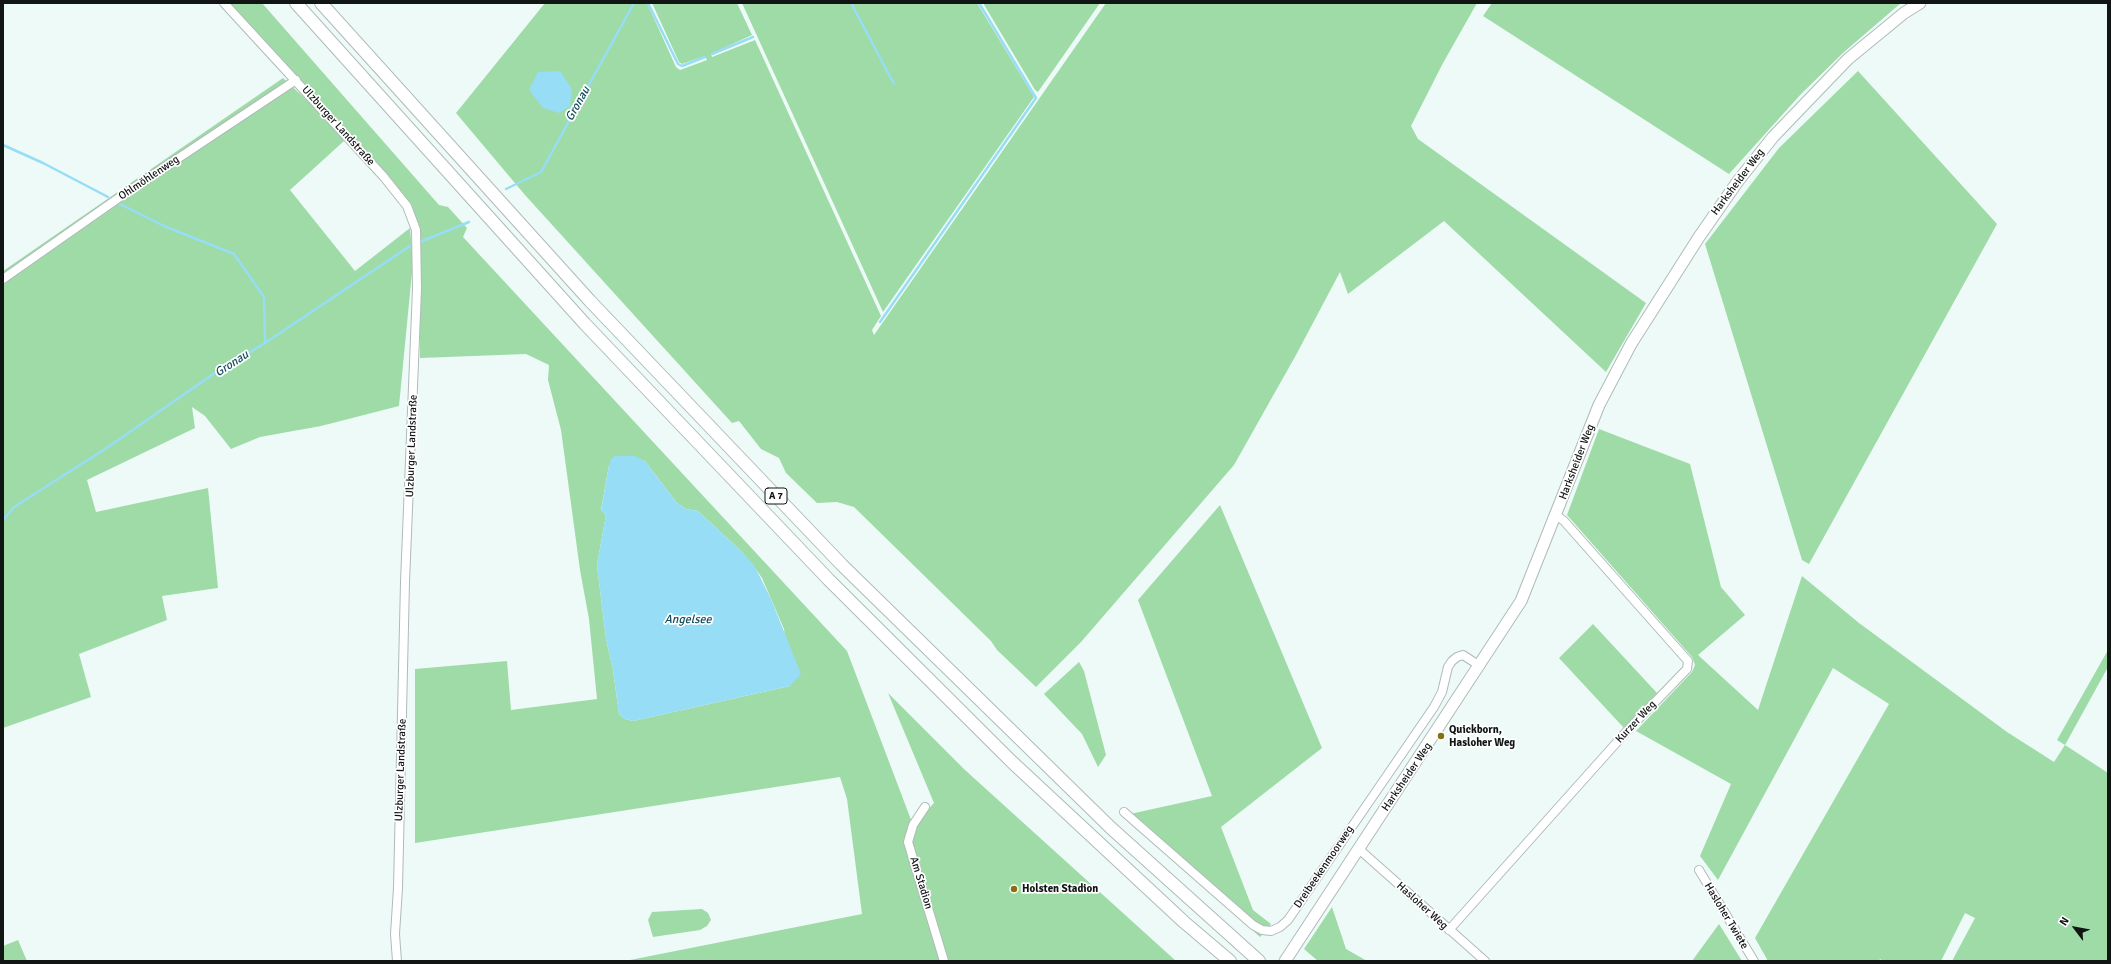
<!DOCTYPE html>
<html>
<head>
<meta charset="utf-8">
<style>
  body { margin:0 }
  #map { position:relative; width:2111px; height:964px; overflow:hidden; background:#eefaf8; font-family:Signika,sans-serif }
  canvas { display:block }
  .frame { position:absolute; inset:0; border:4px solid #111514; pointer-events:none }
  .north { position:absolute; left:2055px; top:908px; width:40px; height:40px; -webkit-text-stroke:3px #fff; paint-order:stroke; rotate:302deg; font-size:11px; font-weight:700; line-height:16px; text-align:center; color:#111514 }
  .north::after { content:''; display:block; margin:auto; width:14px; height:18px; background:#111514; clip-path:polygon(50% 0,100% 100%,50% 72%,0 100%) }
</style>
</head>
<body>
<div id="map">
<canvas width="2111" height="964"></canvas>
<div class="frame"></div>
<div class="north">N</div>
</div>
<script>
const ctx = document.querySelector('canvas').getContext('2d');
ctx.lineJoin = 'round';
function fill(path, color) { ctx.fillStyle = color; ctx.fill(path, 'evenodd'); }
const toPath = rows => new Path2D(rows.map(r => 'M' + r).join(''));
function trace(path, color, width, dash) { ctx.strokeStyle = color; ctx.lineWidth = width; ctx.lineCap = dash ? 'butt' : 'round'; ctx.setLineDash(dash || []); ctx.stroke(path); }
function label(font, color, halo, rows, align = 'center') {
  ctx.font = font + ' Signika,sans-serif'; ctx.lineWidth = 3.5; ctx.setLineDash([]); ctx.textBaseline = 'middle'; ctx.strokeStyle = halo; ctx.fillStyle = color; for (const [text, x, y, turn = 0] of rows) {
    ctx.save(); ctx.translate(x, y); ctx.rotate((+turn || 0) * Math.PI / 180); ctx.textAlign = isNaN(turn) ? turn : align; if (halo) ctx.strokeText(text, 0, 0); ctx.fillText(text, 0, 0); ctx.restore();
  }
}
fill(toPath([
  [229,3,262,3,439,205,448,207,467,228,463,237,847,651,913,825,934,803,888,693,965,770,1176,961,625,961,862,914,847,799,840,777,415,843,415,669,507,661,511,710,597,699,589,619,580,570,561,430,548,380,549,365,526,354,420,358,420,230,410,205],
  [645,461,677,503,686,509,698,511,741,551,753,565,762,578,784,629,790,686,633,721,625,719,619,714,613,670,606,639,597,565,606,515,601,510,609,465],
  [545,3,647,3,676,67,680,70,707,60,705,56,682,64,679,62,652,3,737,3,752,35,711,54,712,57,755,40,881,316,872,330,874,335,1106,3,1477,3,1443,63,1411,126,1418,139,1646,303,1606,372,1444,221,1348,294,1340,272,1296,355,1234,465,1081,642,1036,687,997,650,991,641,854,507,837,502,817,503,786,473,779,458,761,449,739,421,732,423,525,195,456,113],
  [742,3,977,3,1034,97,883,312],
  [983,3,1100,3,1038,92,1035,90],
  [1492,3,1901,3,1844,52,1801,94,1729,174,1483,16],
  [1858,71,1997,224,1809,564,1802,560,1705,244,1779,148],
  [283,78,330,122,344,141,290,190,355,271,410,228,413,262,399,406,321,426,260,437,231,449,205,416,192,407,195,428,87,480,96,512,208,488,218,588,162,596,167,620,79,654,91,697,3,728,3,271],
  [1599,429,1690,464,1721,587,1745,615,1698,655,1758,710,1802,576,1859,623,2007,732,2054,762,2065,745,2057,740,2108,650,2108,667,2065,745,2108,773,2108,961,1952,961,1975,918,1965,913,1941,961,1883,961,1880,959,1879,961,1768,961,1755,938,1889,704,1833,668,1718,880,1700,856,1731,784,1636,731,1692,672,1695,665,1692,657,1567,515],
  [1220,505,1322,748,1221,827,1253,910,1271,924,1260,937,1134,825,1130,814,1212,796,1138,600],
  [1593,624,1657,693,1624,728,1559,658],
  [1079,662,1084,671,1106,755,1098,767,1082,734,1044,694],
  [1332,907,1346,949,1367,961,1318,961,1304,949],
  [702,909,708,913,711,920,707,926,700,930,653,937,648,920,652,912],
  [1719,924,1742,961,1692,961],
  [18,940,27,961,3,961,3,946]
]), '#9edba7');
fill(toPath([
  [560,71,572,89,570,106,559,113,543,108,529,90,538,72],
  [615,456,635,456,645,461,677,503,686,509,698,511,741,551,754,565,771,599,801,674,790,686,633,721,625,719,619,714,613,670,606,639,597,565,606,515,601,511,609,465,611,459]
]), '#97ddf5');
trace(toPath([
  [648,3,678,64,682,66,705,57],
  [851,3,894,84],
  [712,54,753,37],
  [3,145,43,163,108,197],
  [506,189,541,172,634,3],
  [120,204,164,226,234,254,264,297,265,343],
  [880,322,1036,98,979,3],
  [3,520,14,507,105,449,212,375,265,343,410,246,469,222]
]), '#97ddf5', 2.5);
const minor = toPath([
  [224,3,383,176,407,206,416,230,417,289,405,582,398,888,395,934,397,961],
  [3,279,120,197,296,80],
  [925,807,913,825,908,842,944,961],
  [1124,812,1253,925,1262,930,1271,931,1280,927,1288,920,1434,707,1442,692,1448,667,1452,661,1457,657,1463,655,1480,666],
  [1360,850,1485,961],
  [1699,870,1754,961],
  [1449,930,1626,732,1687,669,1688,661,1564,521,1556,515]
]);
const major = toPath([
  [1285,961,1521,601,1599,405,1631,344,1699,237,1738,181,1773,137,1848,59,1904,13,1920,3]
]);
const highway = toPath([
  [296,3,585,324,829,580,1012,762,1184,922,1230,961],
  [321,3,590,301,842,565,1111,828,1259,961]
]);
trace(minor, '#afbbb9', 10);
trace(major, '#afbbb9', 13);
trace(highway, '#afbbb9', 14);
trace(minor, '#fff', 8);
trace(major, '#fff', 11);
trace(highway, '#fff', 12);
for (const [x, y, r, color] of [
  [1441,736,4,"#877011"],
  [1014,889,4,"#877011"]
]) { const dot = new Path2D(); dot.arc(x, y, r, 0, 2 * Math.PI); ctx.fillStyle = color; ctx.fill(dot); trace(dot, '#fff', 1.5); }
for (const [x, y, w] of [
  [776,496,22]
]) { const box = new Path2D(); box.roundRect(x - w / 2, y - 8, w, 16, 3); ctx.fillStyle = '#fff'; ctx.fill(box); trace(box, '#111514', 1); }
label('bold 10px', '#111514', null, [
  ["A 7",776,496]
]);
label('11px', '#111514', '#fff', [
  ["Ulzburger Landstraße",338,126,48],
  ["Ohlmöhlenweg",149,178,-34],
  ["Harksheider Weg",1738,182,-53],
  ["Ulzburger Landstraße",412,446,-88],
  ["Harksheider Weg",1577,462,-69],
  ["Kurzer Weg",1636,722,-47],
  ["Ulzburger Landstraße",401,770,-88],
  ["Harksheider Weg",1407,777,-56],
  ["Dreibeekenmoorweg",1324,867,-56],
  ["Am Stadion",921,883,73],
  ["Hasloher Weg",1422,906,42],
  ["Hasloher Twiete",1726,916,59]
]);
label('bold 11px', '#111514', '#fff', [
  ["Quickborn,",1449,730],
  ["Hasloher Weg",1449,743],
  ["Holsten Stadion",1022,889]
], 'left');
label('italic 12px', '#124d5d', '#fff', [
  ["Gronau",578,104,-61],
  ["Gronau",232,364,-33],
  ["Angelsee",688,620]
]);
</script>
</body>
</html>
